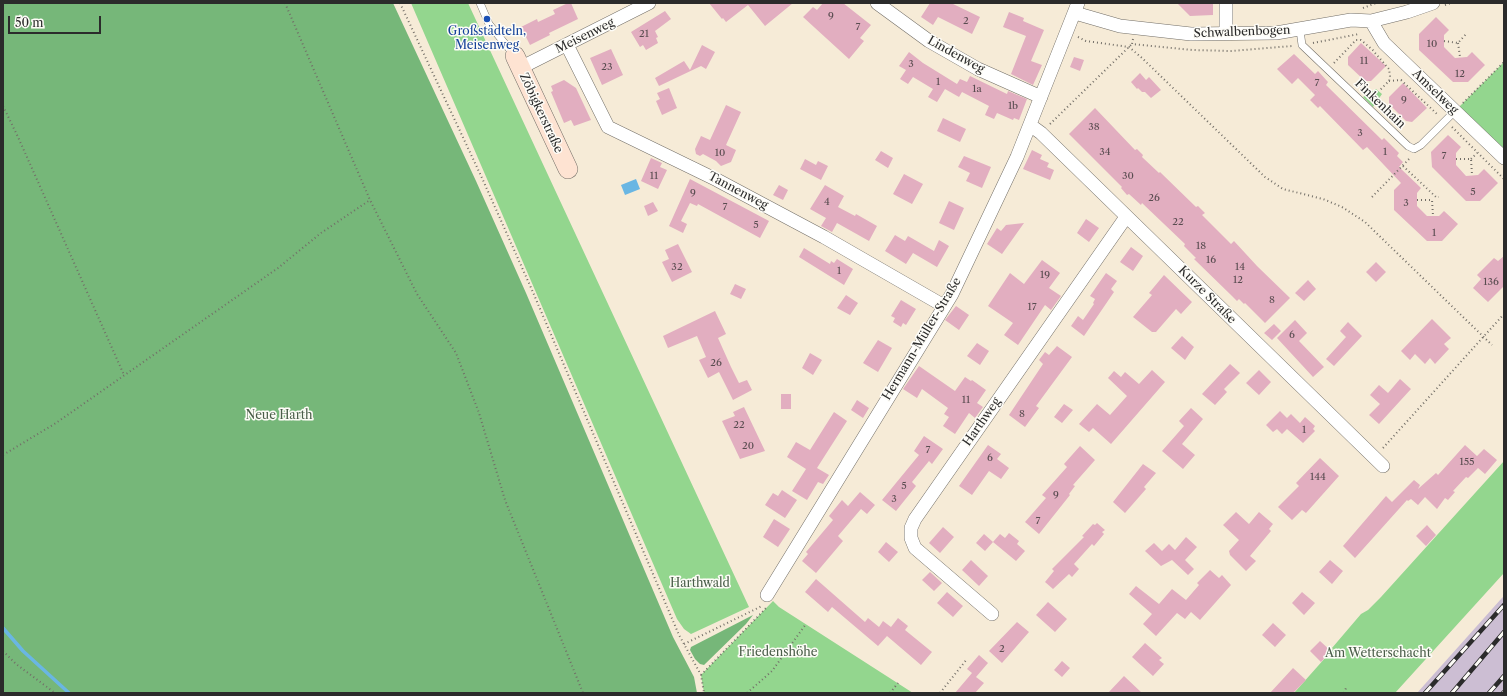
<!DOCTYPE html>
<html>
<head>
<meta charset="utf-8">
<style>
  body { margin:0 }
  #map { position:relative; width:1507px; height:696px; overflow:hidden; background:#f6ebd7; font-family:"Libre Caslon Text",serif }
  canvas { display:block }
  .frame { position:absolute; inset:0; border:4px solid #2b2b2b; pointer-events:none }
  .scale { position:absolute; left:8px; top:16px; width:93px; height:18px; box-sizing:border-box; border:2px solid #2b2b2b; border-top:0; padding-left:5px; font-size:12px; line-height:14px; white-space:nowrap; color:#2b2b2b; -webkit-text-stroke:3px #fdfcf7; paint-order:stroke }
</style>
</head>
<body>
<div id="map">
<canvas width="1507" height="696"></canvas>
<div class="frame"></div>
<div class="scale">50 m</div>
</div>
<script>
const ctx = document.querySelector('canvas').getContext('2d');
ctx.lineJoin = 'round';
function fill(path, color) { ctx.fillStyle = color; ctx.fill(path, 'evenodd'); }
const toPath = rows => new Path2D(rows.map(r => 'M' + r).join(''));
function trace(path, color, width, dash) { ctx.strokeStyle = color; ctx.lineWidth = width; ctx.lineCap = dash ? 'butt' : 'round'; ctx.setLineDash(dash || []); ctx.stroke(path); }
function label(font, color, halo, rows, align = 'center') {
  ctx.font = font + ' "Libre Caslon Text",serif'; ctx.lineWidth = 3; ctx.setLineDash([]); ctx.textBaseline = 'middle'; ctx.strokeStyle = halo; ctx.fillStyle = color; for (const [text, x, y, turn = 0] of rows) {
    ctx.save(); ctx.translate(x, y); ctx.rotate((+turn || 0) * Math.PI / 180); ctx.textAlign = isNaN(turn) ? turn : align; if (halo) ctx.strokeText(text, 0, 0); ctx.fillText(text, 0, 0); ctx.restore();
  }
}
fill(toPath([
  [1504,596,1504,693,1417,693,1501,599]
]), '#ccbed3');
fill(toPath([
  [411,3,468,3,749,607,691,634,684,629,677,619],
  [1504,62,1504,158,1455,111],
  [1376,89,1382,94,1373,107,1363,97],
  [1504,461,1504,573,1395,693,1294,693,1333,649,1332,648,1361,614,1368,610,1381,597],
  [773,601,779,607,913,693,704,693,701,675]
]), '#93d68e');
fill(toPath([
  [3,3,393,3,476,181,526,293,673,637,694,677,697,693,3,693],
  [753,615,746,624,704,665,700,664,695,659,690,650,691,647]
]), '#76b779');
fill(toPath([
  [636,179,640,189,625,195,621,185]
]), '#6ab6e3');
trace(toPath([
  [3,628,23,651,69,693]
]), '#6ab6e3', 3.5);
fill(toPath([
  [568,3,571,3,578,19,549,33,550,35,530,45,521,27,537,19,538,22,555,14,553,10],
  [709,3,793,3,765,26,748,5,726,22,723,18,722,19],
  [823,3,843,3,871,25,860,38,864,41,849,59,803,17,813,7,817,10],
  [930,3,951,3,980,17,972,34,938,17,933,25,921,17],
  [1177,3,1213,3,1213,15,1190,16],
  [665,11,671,19,655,31,658,37,656,38,658,43,646,50,643,45,640,47,631,32],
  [1009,12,1024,18,1023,21,1044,30,1031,61,1042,65,1033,85,1011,74,1026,36,1003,27],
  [1436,17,1449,30,1444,35,1444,47,1455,58,1467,57,1472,52,1485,65,1468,82,1453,82,1419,50,1419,34],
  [1361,43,1386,66,1371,81,1365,81,1348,65,1348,57],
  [702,45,715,52,706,69,701,66,659,86,655,78,684,61,690,70],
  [611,49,623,75,602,85,590,58],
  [909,52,923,63,957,84,960,79,967,82,970,76,1007,94,1008,91,1027,99,1019,120,1014,118,1013,120,997,113,994,119,985,115,989,106,962,92,959,97,945,89,937,102,928,97,933,89,913,77,908,84,900,79,906,70,899,66],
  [1294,54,1315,74,1318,71,1328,82,1326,85,1382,140,1384,138,1399,153,1397,156,1403,162,1399,167,1421,188,1417,193,1417,206,1427,216,1439,216,1444,211,1458,224,1442,241,1427,241,1394,210,1394,190,1401,183,1367,147,1363,150,1320,106,1318,108,1310,100,1315,95,1298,78,1292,84,1277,69],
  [1074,57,1084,60,1080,71,1070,67],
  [1140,73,1146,80,1149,77,1161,90,1151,98,1145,92,1142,92,1138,88,1137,89,1131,82],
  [564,80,576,88,591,120,574,126,571,120,564,123,551,92,553,91,551,86],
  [1403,83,1427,108,1412,122,1406,121,1389,104,1389,97],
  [669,88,677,108,662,115,656,101,660,99,657,93],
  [726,105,741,112,726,145,736,150,731,162,721,166,716,161,703,154,700,156,696,154,695,149,701,136,710,140],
  [1095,108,1135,150,1137,149,1143,155,1142,157,1159,173,1160,172,1196,207,1198,206,1205,213,1202,215,1231,244,1234,241,1257,266,1290,298,1265,323,1245,303,1244,304,1239,299,1237,301,1232,296,1194,259,1196,258,1184,246,1185,244,1142,203,1141,205,1129,194,1127,195,1121,188,1122,187,1069,134],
  [943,118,966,129,960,142,937,131],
  [1448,135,1461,147,1456,153,1456,165,1466,176,1478,175,1484,169,1498,183,1480,201,1466,201,1432,167,1431,152],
  [1032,150,1042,155,1040,159,1049,163,1047,167,1054,170,1050,180,1023,169],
  [881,151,893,158,888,168,875,160],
  [964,156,991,167,982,188,966,181,970,173,958,167],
  [651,158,662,163,660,167,667,170,658,189,641,181],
  [805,159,816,165,818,161,828,166,821,180,800,169],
  [904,174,923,184,912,204,893,194],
  [690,179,769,221,760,238,698,204,697,206,690,203,681,221,687,224,683,233,669,226],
  [779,185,788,190,783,200,773,195],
  [825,185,844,196,838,207,855,216,856,214,877,226,869,241,837,223,832,232,821,226,826,218,810,209],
  [949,201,964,208,954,230,939,223],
  [653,202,658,211,648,216,644,206],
  [1086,219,1099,228,1089,242,1077,233],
  [1024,223,1002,254,987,244,997,228,1001,231,1006,225],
  [895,235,905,241,908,236,934,251,939,240,949,246,937,267,913,253,906,264,885,251],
  [678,244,692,272,672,282,662,262,669,259,665,250],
  [1131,247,1143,256,1133,271,1120,262],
  [804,248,830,264,831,261,834,263,837,259,853,269,844,285,799,257],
  [1504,256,1504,286,1488,302,1473,288,1481,279,1477,275,1494,258,1498,261],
  [1042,260,1060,273,1049,288,1061,296,1051,310,1045,305,1018,345,1004,335,1013,323,988,306,1010,273,1024,284],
  [1376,262,1386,272,1376,282,1366,272],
  [1106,273,1117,281,1111,289,1114,292,1084,336,1071,326,1078,316,1083,320,1094,304,1093,303,1095,299,1090,296],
  [1164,275,1192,302,1181,314,1176,309,1156,332,1152,332,1133,317,1152,295,1149,293],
  [1308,280,1316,289,1304,301,1295,293],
  [735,284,746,289,741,299,730,294],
  [846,295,858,303,850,315,837,308],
  [901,300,916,309,906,325,903,323,901,327,893,322,895,318,891,316],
  [956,306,969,315,959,330,945,320],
  [715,311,726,334,718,338,731,367,739,383,747,380,752,390,733,400,719,372,708,378,699,360,706,357,697,336,668,348,663,336],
  [1432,319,1451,338,1444,344,1449,349,1435,364,1430,358,1425,364,1415,354,1410,360,1401,351],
  [1295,320,1307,333,1299,341,1324,367,1313,377,1277,338],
  [1348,322,1362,336,1334,366,1326,359,1346,337,1340,331],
  [1274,324,1281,331,1272,340,1264,333],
  [1182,336,1194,347,1185,360,1171,348],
  [878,340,892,348,878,372,863,363],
  [977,343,989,351,980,365,967,356],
  [1057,346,1072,357,1036,406,1039,408,1025,427,1009,415,1043,364,1039,360,1045,352,1049,355],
  [810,353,822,360,813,375,802,368],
  [1230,364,1240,373,1224,389,1227,392,1215,405,1202,394],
  [919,366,955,391,965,377,971,381,972,380,986,390,977,403,983,407,975,418,969,413,955,434,943,426,949,417,944,414,948,408,922,389,917,398,903,389],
  [1152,370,1165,382,1111,444,1093,428,1089,432,1079,424,1097,404,1110,415,1127,396,1108,378,1114,371,1121,377,1125,372,1139,384],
  [1259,370,1271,382,1259,395,1246,383],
  [1400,379,1411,389,1379,424,1369,415,1380,404,1370,395,1379,385,1388,393],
  [781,394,791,394,791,409,781,409],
  [857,400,869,408,863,418,851,410],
  [1064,404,1073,410,1062,423,1054,417],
  [744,407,765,451,740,459,722,421,735,416,733,412],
  [1191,408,1203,419,1182,444,1195,455,1183,469,1162,451,1184,426,1179,421],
  [1280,411,1287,418,1291,414,1300,423,1305,417,1315,426,1313,429,1315,431,1303,443,1287,429,1282,434,1277,429,1273,432,1266,425],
  [834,412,847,421,817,468,829,475,823,484,818,482,807,500,792,491,806,469,787,457,796,442,810,450],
  [924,436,943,449,932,464,929,461,912,482,916,486,896,511,882,500,919,455,914,451],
  [988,445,1001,454,997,459,1009,468,1001,479,989,471,972,495,959,486],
  [1465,445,1477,456,1484,449,1497,460,1485,474,1478,468,1468,478,1466,477,1453,491,1455,492,1448,500,1445,498,1437,509,1425,497,1418,505,1411,499,1408,501,1407,500,1355,558,1343,546,1386,496,1392,502,1414,480,1420,485,1418,489,1436,473,1438,475],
  [1080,446,1095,460,1073,485,1075,486,1069,494,1070,495,1039,534,1025,522,1046,498,1042,495,1067,467,1064,464],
  [1320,458,1339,476,1306,513,1302,510,1292,520,1278,507,1299,486,1296,483],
  [1143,464,1156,473,1144,487,1146,489,1125,513,1113,502],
  [782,490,797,500,785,518,765,505,773,493,778,496],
  [860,492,875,505,867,514,861,509,838,536,843,541,816,573,802,561,808,554,806,552,833,520,829,516,842,500,848,506],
  [1236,512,1249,524,1259,512,1273,524,1269,529,1271,531,1250,556,1256,561,1246,571,1230,555,1229,551,1239,540,1223,525],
  [774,519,790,529,778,547,763,537],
  [1097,523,1105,530,1102,532,1104,534,1094,546,1092,544,1074,564,1079,569,1072,577,1069,574,1053,589,1045,582,1054,571,1052,569,1084,537,1082,536,1093,524,1095,525],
  [1427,525,1436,535,1426,546,1416,536],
  [943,527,954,537,940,553,929,543],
  [1009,533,1019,541,1017,544,1025,551,1016,561,993,542,1000,534,1005,538],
  [984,534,993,542,985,551,976,543],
  [1186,537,1197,547,1185,560,1194,569,1188,575,1172,560,1161,566,1145,551,1154,543,1162,551,1169,544,1175,550],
  [886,542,898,552,889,562,878,552],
  [971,560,988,576,979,586,962,570],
  [1330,560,1343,571,1332,584,1319,572],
  [1210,570,1219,578,1222,575,1231,585,1200,620,1191,612,1185,619,1177,613,1156,636,1143,624,1152,614,1129,594,1136,586,1159,604,1172,589,1186,600,1199,585,1197,583],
  [930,572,942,583,934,591,922,580],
  [816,579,865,622,868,618,879,627,883,621,891,627,898,618,908,626,905,630,932,652,921,665,887,636,878,646,832,607,828,612,805,592],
  [947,592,963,606,953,617,937,603],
  [1302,592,1315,603,1304,615,1292,603],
  [1048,602,1067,619,1055,632,1036,615],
  [1017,622,1029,632,1002,663,989,651],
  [1273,623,1286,635,1275,647,1262,635],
  [1320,641,1331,651,1321,662,1310,651],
  [1145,643,1162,658,1159,660,1164,664,1153,676,1132,657],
  [979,655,988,663,976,677,984,683,975,693,955,693,972,673,967,669],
  [1062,661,1070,668,1062,677,1054,670],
  [1293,668,1306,680,1293,693,1270,693],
  [1124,676,1142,693,1108,693]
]), '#e2aec0');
const lane = toPath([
  [480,3,489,24,515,56],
  [1300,30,1302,45,1408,146,1414,149,1421,145,1455,111]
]);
const street = toPath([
  [877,3,929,41,978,69,1041,97],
  [1226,3,1226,34],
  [1075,13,1120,26,1191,34,1276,33,1351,20,1371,21,1407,12,1433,3],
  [1371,21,1384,43,1504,158],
  [567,45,608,127,717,180,824,237,944,306],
  [520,68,649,3],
  [1030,125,1041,133,1383,466],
  [767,595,952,294,1017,157,1078,3],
  [992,614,915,548,911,538,911,528,915,519,1126,217]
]);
const secondary = toPath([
  [515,56,568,169]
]);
trace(lane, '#726e67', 8);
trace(street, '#726e67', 14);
trace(secondary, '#726e67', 20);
trace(toPath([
  [285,3,370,200,417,294,456,353,479,413,505,500,583,693],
  [400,3,482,178,532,290,679,635,701,675,704,693],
  [1445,5,1451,3],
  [1363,8,1376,3],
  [1078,37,1086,41,1129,47,1142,58,1265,177,1283,189,1323,199,1342,207,1365,222,1492,345],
  [1133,39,1132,44,1192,50,1231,51,1292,46],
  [1444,41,1458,43,1467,33],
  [1313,43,1359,34],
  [1458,43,1460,57],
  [1375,53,1389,69,1390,76,1389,81,1379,91],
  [1334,63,1356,40,1361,40,1375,52],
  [1389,81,1401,80,1438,115],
  [1463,103,1504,62],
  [3,106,18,137,124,375],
  [1050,124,1132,44],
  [1452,127,1504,179],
  [1456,159,1471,159,1472,175],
  [1471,159,1477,153],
  [1403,166,1436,197,1439,197],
  [1372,197,1411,157],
  [1417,200,1432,200,1433,216],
  [1383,448,1504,314],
  [3,455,56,423,278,268,321,233,370,200],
  [684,644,762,606],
  [3,651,16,664,55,693],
  [701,675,767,607],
  [747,693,772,671,806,624],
  [890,693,898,683],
  [940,693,967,659],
  [1344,693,1346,688]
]), '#726e67', 2, [1, 3]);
trace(lane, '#fff', 7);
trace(street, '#fff', 13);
trace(secondary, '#fee3d2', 19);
const rail = toPath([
  [1425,693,1504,605],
  [1452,693,1504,632],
  [1489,693,1504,676],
  [1503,693,1504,692]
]);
trace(rail, '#2b2b2b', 4.5);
trace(rail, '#fdfcf7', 3, [9]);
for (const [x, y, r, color] of [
  [487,19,4,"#1a4fb4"]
]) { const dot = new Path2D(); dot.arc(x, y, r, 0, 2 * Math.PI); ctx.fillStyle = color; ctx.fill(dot); trace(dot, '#fdfcf7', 1.5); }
label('10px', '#594c50', null, [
  ["9",831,16],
  ["2",966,21],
  ["7",858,27],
  ["21",644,34],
  ["10",1432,44],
  ["11",1364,61],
  ["3",911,64],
  ["23",607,67],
  ["12",1460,74],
  ["1",938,82],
  ["7",1317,83],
  ["1a",977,89],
  ["9",1404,100],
  ["1b",1013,106],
  ["38",1094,127],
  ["3",1360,133],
  ["34",1105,152],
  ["1",1385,152],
  ["10",720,153],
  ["7",1444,156],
  ["11",654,176],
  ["30",1128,176],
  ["5",1473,192],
  ["9",693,193],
  ["26",1154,198],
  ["4",827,202],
  ["3",1406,203],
  ["7",725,207],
  ["22",1178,222],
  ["5",756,225],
  ["1",1434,233],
  ["18",1201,246],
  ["16",1211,260],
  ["32",677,267],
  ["14",1240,267],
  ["1",839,271],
  ["19",1045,275],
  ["12",1238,280],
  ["136",1491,282],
  ["8",1272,300],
  ["17",1032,307],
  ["6",1292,335],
  ["26",716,363],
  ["11",966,400],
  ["8",1022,414],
  ["22",739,425],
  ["1",1304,430],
  ["20",748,446],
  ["7",928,450],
  ["6",990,458],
  ["155",1467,462],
  ["144",1318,477],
  ["5",904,486],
  ["9",1056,495],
  ["3",894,499],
  ["7",1038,521],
  ["2",1002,649]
]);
label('12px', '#164399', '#fdfcf7', [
  ["Großstädteln,",487,32],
  ["Meisenweg",487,46]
]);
label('12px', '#2b2b2b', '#fdfcf7', [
  ["Schwalbenbogen",1242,32,-2],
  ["Meisenweg",585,36,-26],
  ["Lindenweg",956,55,29],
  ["Amselweg",1435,92,44],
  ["Finkenhain",1380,104,44],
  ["Zöbigkerstraße",541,113,65],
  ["Tannenweg",738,191,28],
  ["Kurze Straße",1207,295,45],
  ["Hermann-Müller-Straße",922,339,-59],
  ["Harthweg",982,422,-55]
]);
label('12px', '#4a5e49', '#fdfcf7', [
  ["Neue Harth",279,416],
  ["Harthwald",700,584],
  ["Friedenshöhe",778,653],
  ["Am Wetterschacht",1378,654]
]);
</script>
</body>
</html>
